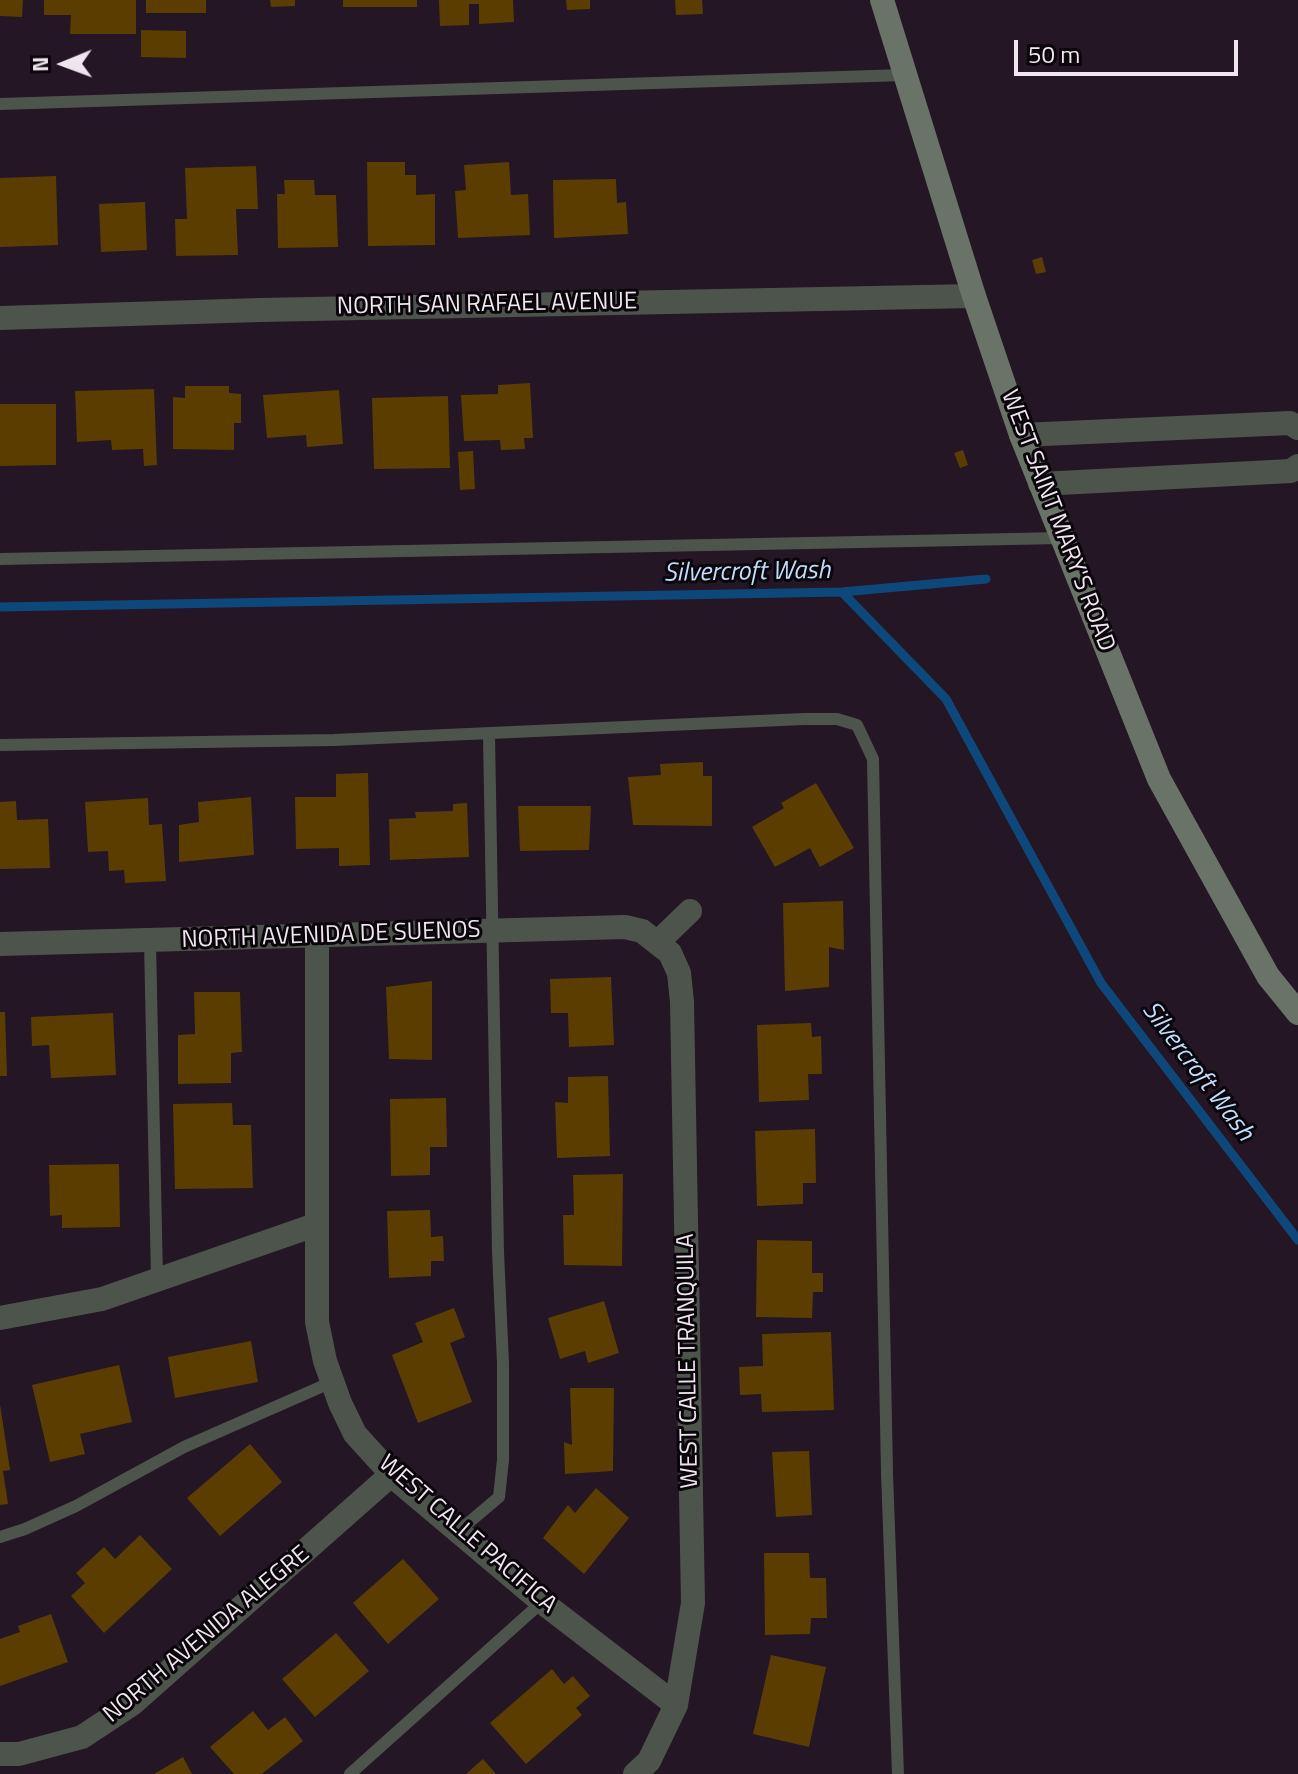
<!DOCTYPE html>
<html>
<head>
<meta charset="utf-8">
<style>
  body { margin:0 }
  #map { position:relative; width:1298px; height:1774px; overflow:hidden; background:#241624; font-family:"Titillium Web",sans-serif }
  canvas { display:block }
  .north { position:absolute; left:24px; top:24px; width:80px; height:80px; -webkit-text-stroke:6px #0a050a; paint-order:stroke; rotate:269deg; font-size:22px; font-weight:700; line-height:32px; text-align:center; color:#efe5ef }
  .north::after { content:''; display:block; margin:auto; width:28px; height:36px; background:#efe5ef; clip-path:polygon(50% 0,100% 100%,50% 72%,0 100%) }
  .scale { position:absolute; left:1014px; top:40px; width:224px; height:36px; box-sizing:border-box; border:4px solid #efe5ef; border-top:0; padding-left:10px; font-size:24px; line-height:28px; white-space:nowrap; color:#efe5ef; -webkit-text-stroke:6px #0a050a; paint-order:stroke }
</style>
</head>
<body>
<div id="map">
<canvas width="1298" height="1774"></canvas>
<div class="north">N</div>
<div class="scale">50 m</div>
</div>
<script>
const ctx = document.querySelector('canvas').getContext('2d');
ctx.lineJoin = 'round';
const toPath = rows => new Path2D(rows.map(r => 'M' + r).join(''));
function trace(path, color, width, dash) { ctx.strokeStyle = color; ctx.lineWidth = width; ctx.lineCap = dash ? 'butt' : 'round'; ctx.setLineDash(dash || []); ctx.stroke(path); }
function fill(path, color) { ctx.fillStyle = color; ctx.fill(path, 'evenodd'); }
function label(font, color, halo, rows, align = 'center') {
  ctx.font = font + ' "Titillium Web",sans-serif'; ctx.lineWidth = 6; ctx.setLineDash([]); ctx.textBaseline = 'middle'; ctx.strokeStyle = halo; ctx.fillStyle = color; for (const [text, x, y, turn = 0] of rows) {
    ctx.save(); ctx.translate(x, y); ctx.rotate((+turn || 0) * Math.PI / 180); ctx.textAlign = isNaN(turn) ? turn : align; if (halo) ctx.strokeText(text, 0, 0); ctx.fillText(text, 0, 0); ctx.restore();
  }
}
trace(toPath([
  [842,592,986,579],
  [0,607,842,592,946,699,1101,983,1298,1240]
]), '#0e487a', 9);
fill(toPath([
  [0,0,23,0,22,17,0,16],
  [44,0,136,0,136,34,70,34,71,15,44,15],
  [146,0,206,0,206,13,146,13],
  [270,0,295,0,295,6,271,7],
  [343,0,417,0,417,7,343,7],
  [439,0,513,0,514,22,479,24,479,4,469,4,469,25,440,26],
  [566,0,590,0,590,9,567,10],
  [675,0,702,0,703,14,676,15],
  [141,30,186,31,186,58,141,57],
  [367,162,405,162,405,175,416,175,416,195,435,194,435,245,368,246],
  [509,162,511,195,528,194,530,235,458,238,455,191,466,190,464,165],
  [256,166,258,209,236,209,238,255,176,256,175,219,187,219,185,168],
  [56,176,58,245,0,247,0,178],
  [616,179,617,203,626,202,628,234,554,238,553,180],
  [284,180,314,180,315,195,336,195,338,247,278,248,277,194,285,194],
  [145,202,147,250,101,252,99,204],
  [1042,257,1046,272,1036,274,1032,260],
  [530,383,533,438,524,438,525,449,501,450,500,440,464,441,461,395,498,394,498,385],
  [185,386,229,386,229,393,241,394,241,423,234,423,234,450,173,449,173,397,185,398],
  [154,389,157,465,144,466,143,449,112,450,111,440,77,442,75,391],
  [339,390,343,444,307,447,306,435,267,438,263,395],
  [448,396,450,468,374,469,372,398],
  [0,404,56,404,56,465,0,466],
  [963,450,968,465,960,468,954,453],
  [473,451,475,489,460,490,458,452],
  [703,762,703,776,712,776,712,826,633,825,628,777,661,775,660,764],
  [368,773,370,865,339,866,339,848,296,849,295,797,336,797,336,774],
  [816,783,854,848,820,867,810,848,775,867,752,827,784,808,781,803],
  [251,797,254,855,179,862,179,825,199,822,198,802],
  [148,798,149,825,162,824,166,881,125,883,124,870,109,871,108,851,88,852,85,802],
  [16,801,17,820,48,819,50,868,0,869,0,802],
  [467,803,469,857,390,860,389,819,416,818,415,812,453,811,453,804],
  [518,806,591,806,589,850,520,851],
  [843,901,844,950,829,947,829,987,785,991,783,903],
  [611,977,614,1045,569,1047,568,1013,551,1013,550,979],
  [432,981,432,1060,389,1059,386,987],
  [194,992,240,992,242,1052,231,1053,231,1083,178,1084,178,1035,195,1034],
  [0,1012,5,1012,7,1076,0,1076],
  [113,1013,116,1075,51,1078,49,1045,32,1046,31,1017],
  [811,1023,812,1037,821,1036,822,1074,808,1074,809,1100,759,1102,757,1025],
  [608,1076,610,1156,557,1158,555,1102,568,1103,568,1077],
  [446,1098,447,1147,430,1147,430,1175,391,1176,390,1099],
  [232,1103,233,1125,251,1125,253,1188,175,1189,173,1104],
  [815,1129,816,1183,803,1183,803,1204,757,1206,755,1131],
  [119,1164,120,1227,62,1228,62,1215,50,1216,49,1165],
  [623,1174,622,1266,564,1265,563,1215,574,1215,573,1175],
  [430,1210,431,1237,443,1236,444,1261,431,1261,431,1276,389,1278,387,1211],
  [757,1240,812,1241,812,1273,823,1273,823,1292,813,1292,812,1318,756,1317],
  [604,1301,619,1353,588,1363,585,1351,560,1359,548,1318],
  [454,1308,465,1337,450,1343,472,1402,418,1423,392,1355,423,1342,415,1323],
  [831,1332,834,1410,762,1412,761,1394,740,1395,739,1367,763,1366,762,1334],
  [251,1341,258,1382,175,1398,168,1357],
  [119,1365,132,1422,80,1434,85,1454,50,1462,32,1385],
  [570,1388,614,1388,613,1471,565,1474,564,1442,572,1445],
  [0,1404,10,1470,3,1471,8,1504,0,1505],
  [250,1444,282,1482,220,1536,187,1498],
  [809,1451,812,1515,776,1517,772,1452],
  [596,1488,629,1518,584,1574,543,1538,568,1505,575,1513],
  [140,1535,172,1569,104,1633,71,1596,85,1583,76,1573,104,1547,115,1559],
  [764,1553,809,1553,810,1578,826,1578,827,1618,811,1618,810,1634,765,1635],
  [403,1559,439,1599,388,1644,353,1603],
  [51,1614,68,1662,0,1686,0,1639,20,1632,18,1626],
  [336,1633,369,1671,315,1717,282,1679],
  [771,1655,826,1667,809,1747,753,1734],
  [552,1669,564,1684,573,1676,590,1696,576,1708,582,1715,526,1764,490,1723],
  [253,1711,268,1730,285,1717,303,1741,262,1774,234,1774,210,1747],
  [183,1757,192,1774,154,1774],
  [483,1759,496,1774,466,1774]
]), '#5b3d00');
trace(toPath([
  [0,104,904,75],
  [0,559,1062,538],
  [0,745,334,740,804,719,837,719,857,725,873,759,887,1473,898,1774],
  [150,942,157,1279],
  [460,1530,499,1497,503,1460,503,1363,498,1252,489,735],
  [0,1537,25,1529,76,1506,184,1447,332,1382],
  [350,1774,542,1602]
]), '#4d544c', 12);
trace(toPath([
  [0,318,260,310,974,296],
  [1021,435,1290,423,1298,428],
  [1040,484,1291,471,1298,466],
  [317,937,317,1322,325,1361,340,1403,355,1434,396,1479,542,1602,676,1705],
  [658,942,690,911],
  [0,944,625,927,642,931,670,953,679,973,682,1002,693,1603,676,1705,649,1761,635,1774],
  [0,1318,102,1299,315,1225],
  [0,1754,19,1754,82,1737,132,1704,392,1474]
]), '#4d544c', 24);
trace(toPath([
  [882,0,974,296,1021,435,1159,779,1268,976,1298,1013]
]), '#697367', 24);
label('24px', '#efe5ef', '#0a050a', [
  ["NORTH SAN RAFAEL AVENUE",487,305,-1],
  ["WEST SAINT MARY'S ROAD",1057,521,69],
  ["NORTH AVENIDA DE SUENOS",331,936,-2],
  ["WEST CALLE TRANQUILA",689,1361,-91],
  ["WEST CALLE PACIFICA",467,1535,41],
  ["NORTH AVENIDA ALEGRE",207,1635,-40]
]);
label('italic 26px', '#bfdcfb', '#0a050a', [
  ["Silvercroft Wash",747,573,-1],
  ["Silvercroft Wash",1197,1072,53]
]);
</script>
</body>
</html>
